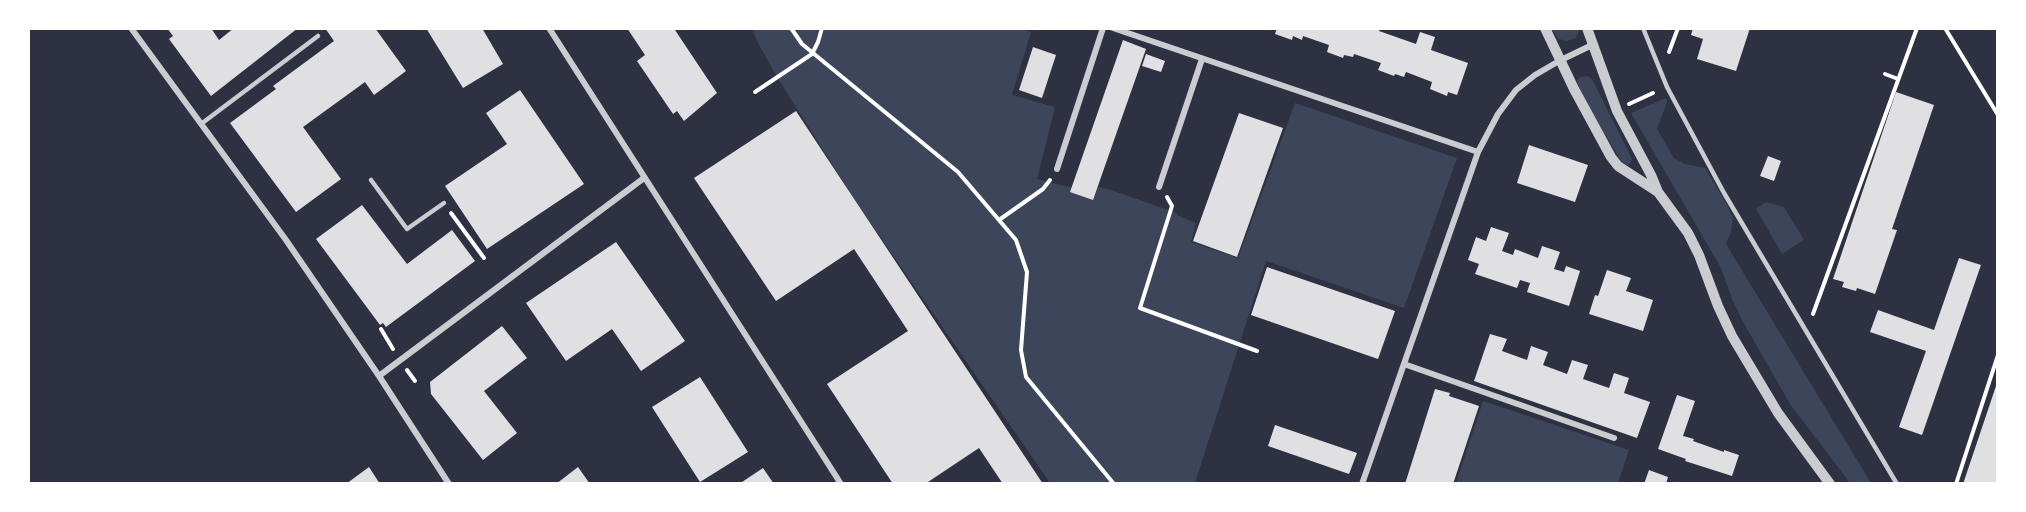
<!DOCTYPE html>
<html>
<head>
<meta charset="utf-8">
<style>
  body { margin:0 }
  #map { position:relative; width:2026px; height:512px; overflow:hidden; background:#2d3142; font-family:"IBM Plex Serif",serif }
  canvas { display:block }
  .frame { position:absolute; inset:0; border:30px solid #fff; pointer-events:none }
</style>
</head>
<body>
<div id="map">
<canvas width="2026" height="512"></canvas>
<div class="frame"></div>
</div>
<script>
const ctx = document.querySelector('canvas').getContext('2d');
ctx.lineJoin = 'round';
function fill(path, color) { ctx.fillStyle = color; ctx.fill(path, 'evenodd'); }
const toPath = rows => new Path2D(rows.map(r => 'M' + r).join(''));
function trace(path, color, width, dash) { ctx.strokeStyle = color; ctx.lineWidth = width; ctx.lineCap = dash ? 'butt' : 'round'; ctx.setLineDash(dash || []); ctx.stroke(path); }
fill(toPath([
  [1020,28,1031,32,1012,95,1055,107,1037,179,1093,193,1097,187,1108,189,1177,213,1177,215,1196,223,1191,242,1238,258,1295,103,1457,158,1404,308,1266,261,1195,483,1050,483,854,199,777,77,758,43,752,29],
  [1552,29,1579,29,1579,31,1576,38,1567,41,1558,39],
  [1587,76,1592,79,1632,159,1630,164,1627,165,1622,162,1591,112,1578,85,1577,81,1580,77],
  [1666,98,1667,102,1657,129,1674,158,1685,164,1705,168,1727,205,1733,218,1731,232,1726,244,1871,483,1850,483,1790,404,1743,322,1732,299,1721,268,1631,113],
  [1766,202,1784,207,1804,240,1782,254,1756,209],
  [1483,401,1629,450,1618,483,1456,483]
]), '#3c4559');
fill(toPath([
  [167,28,211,28,219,40,234,28,298,28,211,96,169,39,173,36],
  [325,28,375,28,406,71,374,95,365,82,303,127,341,179,296,212,230,123,276,89,273,86,334,41],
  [426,28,482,28,503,64,463,88],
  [627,28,678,28,675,30,717,93,684,121,677,111,673,114,637,61,645,55],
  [1277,28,1380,28,1379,31,1416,44,1420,32,1435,37,1431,50,1468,63,1457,95,1448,92,1447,96,1430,89,1432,82,1406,72,1404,77,1395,74,1394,76,1378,70,1381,63,1354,54,1353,57,1344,55,1343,58,1327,52,1329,45,1303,36,1302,40,1293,36,1292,40,1275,34],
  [1693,28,1750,28,1736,71,1697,59,1703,39,1691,35],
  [1123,40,1146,49,1093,200,1070,192],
  [1033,47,1056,55,1042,98,1019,90],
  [1146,54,1165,61,1161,72,1142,66],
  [520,90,584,184,487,249,445,186,507,144,486,113],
  [1896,92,1934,105,1892,229,1897,230,1875,294,1857,288,1856,291,1842,287,1844,282,1833,279],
  [796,111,823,152,1043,484,1003,484,979,448,925,484,893,484,827,384,908,331,854,249,776,301,694,178],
  [1239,113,1283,128,1237,257,1193,241],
  [1529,145,1588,165,1575,202,1517,183],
  [1768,156,1781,161,1774,181,1760,176],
  [362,205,407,264,452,230,475,261,386,327,383,323,380,325,316,239],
  [1491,227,1509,233,1502,251,1513,255,1515,249,1538,258,1542,246,1560,252,1554,269,1564,272,1566,266,1580,271,1569,306,1527,292,1530,283,1520,280,1517,288,1475,274,1479,264,1468,260,1476,237,1486,241],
  [616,242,685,341,641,371,612,329,566,361,526,303],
  [1959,258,1981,265,1922,435,1899,427,1926,351,1870,332,1878,310,1934,330],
  [1267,267,1395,311,1378,359,1251,315],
  [1607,270,1631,278,1626,291,1653,300,1643,331,1589,314,1595,295,1598,296],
  [502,326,527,358,484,391,517,433,483,460,431,394,430,382],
  [1490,334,1507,339,1502,351,1527,360,1531,346,1548,352,1543,365,1567,374,1572,360,1588,365,1583,379,1609,388,1614,373,1629,378,1624,393,1650,402,1637,438,1474,381],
  [700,377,748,452,700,482,652,407],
  [1998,383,1998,484,1963,484,1997,383],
  [1435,389,1450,393,1449,396,1479,406,1453,484,1405,484],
  [1677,395,1695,401,1683,436,1694,439,1693,441,1724,452,1724,450,1739,455,1732,476,1685,461,1686,459,1658,449],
  [1275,425,1357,453,1349,474,1268,446],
  [369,467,380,484,346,484],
  [578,467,590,484,556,484],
  [763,468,774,484,739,484],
  [1649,470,1668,477,1666,484,1644,484]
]), '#e0e0e3');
trace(toPath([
  [791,28,802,44,958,172,1016,240,1027,272,1021,350,1026,377,1114,484],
  [1945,28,1998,115],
  [1669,52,1678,28],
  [1885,74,1898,79],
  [755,92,812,54,818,42,822,28],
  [1629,104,1653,93],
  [1167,197,1172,206,1140,308,1257,351],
  [451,213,484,258],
  [999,220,1043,189,1050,180],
  [1813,314,1917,28],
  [381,329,393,349],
  [407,370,415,381],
  [1956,484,1998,355]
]), '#fff', 4);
trace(toPath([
  [1643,28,1667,87,1724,193,1897,484],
  [201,124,318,36],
  [371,180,407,229,444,203]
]), '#caccd0', 4.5);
trace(toPath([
  [131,28,286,240,379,376,449,484],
  [549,28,841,484],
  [1113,28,1478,152],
  [1057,169,1103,28],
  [1159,187,1202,59],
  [1404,364,1614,438],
  [379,376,644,178],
  [1362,484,1478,152,1498,114,1516,90,1535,75,1559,61,1592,45]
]), '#caccd0', 6);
trace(toPath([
  [1545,28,1574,89,1611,157,1618,166,1658,192],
  [1587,28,1617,111,1651,175,1658,192,1688,233,1699,255,1718,306,1732,336,1778,413,1830,484]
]), '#caccd0', 10);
</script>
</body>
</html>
